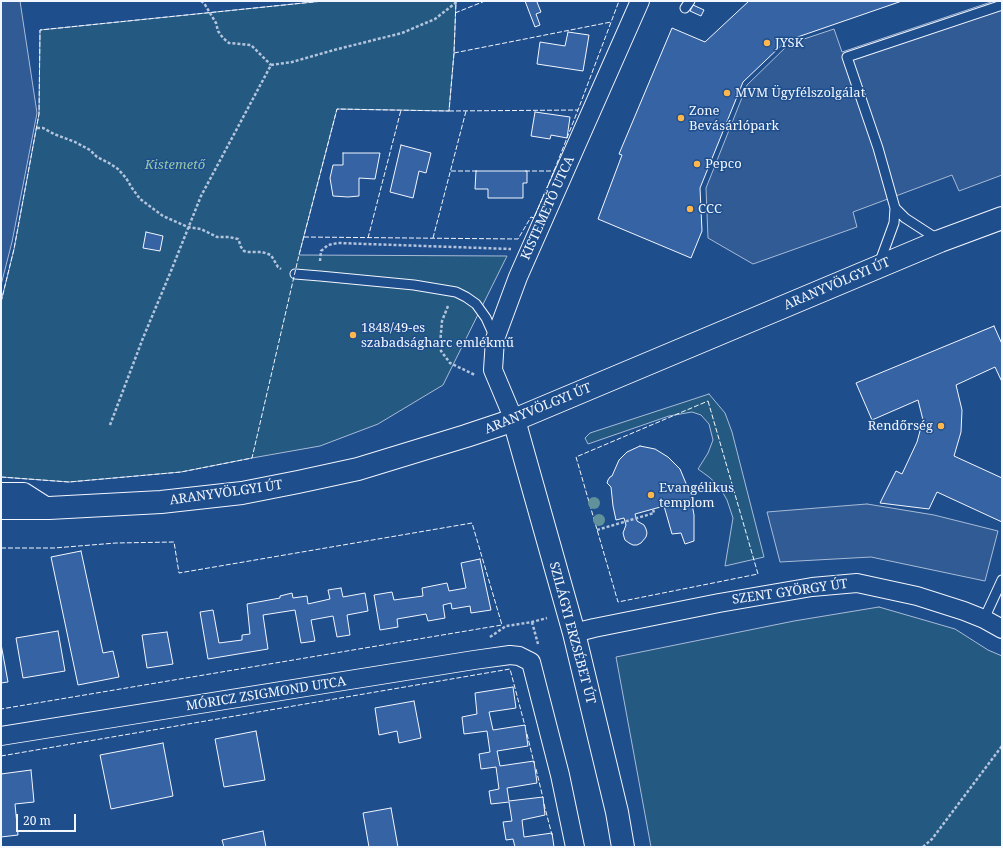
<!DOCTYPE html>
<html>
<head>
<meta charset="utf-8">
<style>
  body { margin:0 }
  #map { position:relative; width:1003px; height:848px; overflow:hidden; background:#1f4e8c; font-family:"Noto Serif",serif }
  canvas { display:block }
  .frame { position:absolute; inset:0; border:2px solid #f2f6ff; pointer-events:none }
  .scale { position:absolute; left:16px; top:814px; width:60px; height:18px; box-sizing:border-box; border:2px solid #f2f6ff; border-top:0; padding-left:5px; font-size:12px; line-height:14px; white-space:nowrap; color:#f2f6ff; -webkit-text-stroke:3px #1f4e8c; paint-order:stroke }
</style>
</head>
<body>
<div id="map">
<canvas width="1003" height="848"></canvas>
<div class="frame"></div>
<div class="scale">20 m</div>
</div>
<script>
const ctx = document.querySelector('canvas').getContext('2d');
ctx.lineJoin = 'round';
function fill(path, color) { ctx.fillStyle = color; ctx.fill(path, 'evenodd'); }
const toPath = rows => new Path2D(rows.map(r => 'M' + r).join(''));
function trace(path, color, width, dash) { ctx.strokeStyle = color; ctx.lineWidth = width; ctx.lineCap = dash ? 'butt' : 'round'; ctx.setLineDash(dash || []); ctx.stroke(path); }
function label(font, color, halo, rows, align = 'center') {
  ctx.font = font + ' "Noto Serif",serif'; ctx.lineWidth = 3; ctx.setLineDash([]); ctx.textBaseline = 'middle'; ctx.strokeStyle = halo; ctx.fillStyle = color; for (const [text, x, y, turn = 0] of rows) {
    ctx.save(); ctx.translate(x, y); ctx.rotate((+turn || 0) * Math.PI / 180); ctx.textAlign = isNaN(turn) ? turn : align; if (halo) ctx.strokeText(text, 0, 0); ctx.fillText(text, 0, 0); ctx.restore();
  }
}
const green = toPath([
  [323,1,456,1,454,53,449,111,337,109,299,255,507,256,443,385,378,424,320,446,252,458,181,472,69,482,1,477,1,302,14,249,39,114,40,30,323,1],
  [709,394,725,413,732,432,764,557,725,566,733,518,727,500,719,486,709,477,698,469,708,453,713,440,709,424,701,415,692,412,669,416,588,444,585,438,590,433,709,394],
  [879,607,955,629,988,650,1002,656,1002,847,651,847,616,657,794,621,879,607]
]);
fill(green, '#245a82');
trace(green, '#a8bbd7', 1);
const parking = toPath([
  [1,1,20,1,37,113,12,242,1,285,1,1],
  [994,1,1002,1,1002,175,959,191,952,175,853,212,857,227,753,264,708,238,706,188,747,85,789,44,834,29,842,52,994,1],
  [867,504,934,515,998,531,985,581,871,557,780,562,767,512,867,504]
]);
fill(parking, '#305b95');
trace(parking, '#a8bbd7', 1);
const building = toPath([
  [525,1,538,1,537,2,541,12,536,14,540,25,535,27,525,1],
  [749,1,902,1,786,41,743,82,700,188,702,231,691,258,598,219,622,155,619,154,672,28,705,42,749,1],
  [693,5,704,10,701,16,690,11,693,5],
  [568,32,589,35,583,71,537,64,540,42,565,46,568,32],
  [535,112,570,117,567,138,551,135,550,139,531,136,535,112],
  [401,145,431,153,426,173,419,171,413,198,390,192,401,145],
  [343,153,380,153,375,179,359,178,359,196,348,197,333,196,330,178,333,165,343,165,343,153],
  [476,171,527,171,527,183,523,183,523,198,488,198,488,189,475,189,476,171],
  [146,232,163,236,160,251,143,248,146,232],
  [994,326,1002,344,1002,382,995,367,956,385,962,410,961,432,954,456,1002,478,1002,522,937,492,929,509,880,503,896,471,902,474,917,442,923,420,918,400,872,420,856,383,994,326],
  [640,446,655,449,668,457,680,469,690,493,694,515,694,541,685,544,681,533,672,534,664,506,635,514,637,521,644,525,646,529,647,533,646,537,641,543,637,545,633,545,629,543,625,540,624,537,623,533,626,525,624,518,616,520,613,506,611,487,607,483,608,480,610,477,612,476,619,460,627,452,640,446],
  [81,551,103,653,113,651,119,677,78,685,51,557,81,551],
  [480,559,491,610,471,613,470,606,452,609,451,603,443,605,445,618,428,621,426,614,397,619,398,627,380,630,374,595,392,592,394,600,423,596,422,588,447,583,449,591,466,588,461,563,480,559],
  [341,588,343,597,365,593,368,611,347,615,350,635,337,637,333,616,311,620,315,641,301,643,295,610,263,615,268,649,208,659,200,612,213,610,219,643,242,640,242,635,250,634,247,604,280,598,280,596,292,593,293,598,307,596,308,604,330,599,328,590,341,588],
  [58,631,65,671,23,678,16,638,58,631],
  [167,632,173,664,147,668,142,635,167,632],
  [1,644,8,682,1,683,1,644],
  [513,687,516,708,489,712,493,730,525,725,528,746,497,751,500,766,534,761,537,783,507,788,509,801,543,797,545,815,522,820,524,837,552,833,554,847,515,847,513,839,506,840,503,822,512,821,509,802,491,804,489,791,499,789,496,767,481,769,479,754,490,752,487,731,464,734,462,717,477,714,475,693,513,687],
  [414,701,421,738,399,743,397,731,379,735,375,708,414,701],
  [256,731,265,780,224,787,215,739,256,731],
  [163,743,173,796,111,809,100,755,163,743],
  [31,770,34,802,15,804,18,835,1,837,1,774,31,770],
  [391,808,398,847,369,847,363,813,391,808],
  [263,831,266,847,224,847,222,840,263,831]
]);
fill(building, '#3563a3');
trace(building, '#f2f6ff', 1);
const lane = toPath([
  [685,8,690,1],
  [939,240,905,218,895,208,878,148,847,57,1002,5],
  [879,264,894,223,895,208],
  [295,274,320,276,414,285,456,292,466,297,476,304,486,318,495,338],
  [984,619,1002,580]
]);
const street = toPath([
  [514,420,493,370,495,339,518,277,640,1],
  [1,492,24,492,49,508],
  [574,633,594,628,719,603,812,587,857,583,917,596,964,611,984,619,1002,629],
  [1,736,474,660,510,655,519,656,531,662,560,775,575,847]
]);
const secondary = toPath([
  [514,420,574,633,617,812,623,847],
  [1,508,49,508,161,502,242,493,298,482,358,469,466,436,514,420,940,241,1002,218]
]);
trace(lane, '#f2f6ff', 11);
trace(street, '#f2f6ff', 20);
trace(secondary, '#f2f6ff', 24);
trace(toPath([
  [201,1,204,3,216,23,218,31,223,38,229,43,251,45,271,65],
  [271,65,292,62,334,50,402,33,435,19,458,1],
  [37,128,43,128,54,134,75,142,90,150,97,157,109,163,118,169,126,178,132,188,140,199,163,216,188,227,201,229,217,237,229,237,238,239,239,241,241,247,244,251,247,252,262,252,271,255,278,267,281,269],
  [320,261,321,251,328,245,338,243,511,249],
  [448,306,442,321,440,344,441,351,450,363,475,375],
  [110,425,143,338,171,271,201,196,271,65],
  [597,530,654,513,653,509],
  [532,622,538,644],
  [490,637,506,626,532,622,547,618],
  [923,847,932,839,1002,746]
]), '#b3c4dc', 2.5, [3, 2]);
trace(lane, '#1f4e8c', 9);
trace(street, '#1f4e8c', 18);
trace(secondary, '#1f4e8c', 22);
trace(toPath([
  [455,13,485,1],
  [454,53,611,22],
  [449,111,578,110],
  [451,171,479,171],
  [525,171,554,171],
  [304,237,518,239,531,217,534,218,554,171,578,110,619,1],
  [368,238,401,110],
  [433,238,466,111],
  [1,302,14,249,39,114,40,30,323,1],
  [708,401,758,574,618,602,576,457,708,401],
  [1,477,69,482,181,472,252,458,299,255,337,109,449,111,454,53,456,1],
  [1,548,54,548,116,543,174,542,179,573,472,523,502,625,1,709],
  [527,734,534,763],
  [1,756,510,669,525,726],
  [536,769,543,798],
  [544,804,552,835]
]), '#f2f6ff', 1, [5, 2]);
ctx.fillStyle = '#61919a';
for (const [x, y] of [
  [594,503],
  [599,520]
]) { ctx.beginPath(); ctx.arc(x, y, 6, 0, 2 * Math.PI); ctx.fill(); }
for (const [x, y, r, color] of [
  [767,43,4,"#ffb74d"],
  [727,93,4,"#ffb74d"],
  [681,118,4,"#ffb74d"],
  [697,164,4,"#ffb74d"],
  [690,209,4,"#ffb74d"],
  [353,335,4,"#ffb74d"],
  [941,426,4,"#ffb74d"],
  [651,495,4,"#ffb74d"]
]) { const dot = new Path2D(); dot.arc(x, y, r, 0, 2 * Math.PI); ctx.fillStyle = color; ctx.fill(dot); trace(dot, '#1f4e8c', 1.5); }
label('13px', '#f2f6ff', '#1f4e8c', [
  ["JYSK",775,43],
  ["MVM Ügyfélszolgálat",735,93],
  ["Zone",689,111],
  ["Bevásárlópark",689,126],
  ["Pepco",705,164],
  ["CCC",698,209],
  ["1848/49-es",361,328],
  ["szabadságharc emlékmű",361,343],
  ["Rendőrség",933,426,"right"],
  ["Evangélikus",659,488],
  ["templom",659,503]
], 'left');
label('italic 13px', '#97c8a6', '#1f4e8c', [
  ["Kistemető",175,165]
]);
label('13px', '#f2f6ff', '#1f4e8c', [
  ["KISTEMETŐ UTCA",548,208,-66],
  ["ARANYVÖLGYI ÚT",837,284,-23],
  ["ARANYVÖLGYI ÚT",538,409,-22],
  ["ARANYVÖLGYI ÚT",226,493,-8],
  ["SZENT GYÖRGY ÚT",790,592,-8],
  ["SZILÁGYI ERZSÉBET ÚT",572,633,75],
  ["MÓRICZ ZSIGMOND UTCA",266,694,-9]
]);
</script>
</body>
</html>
